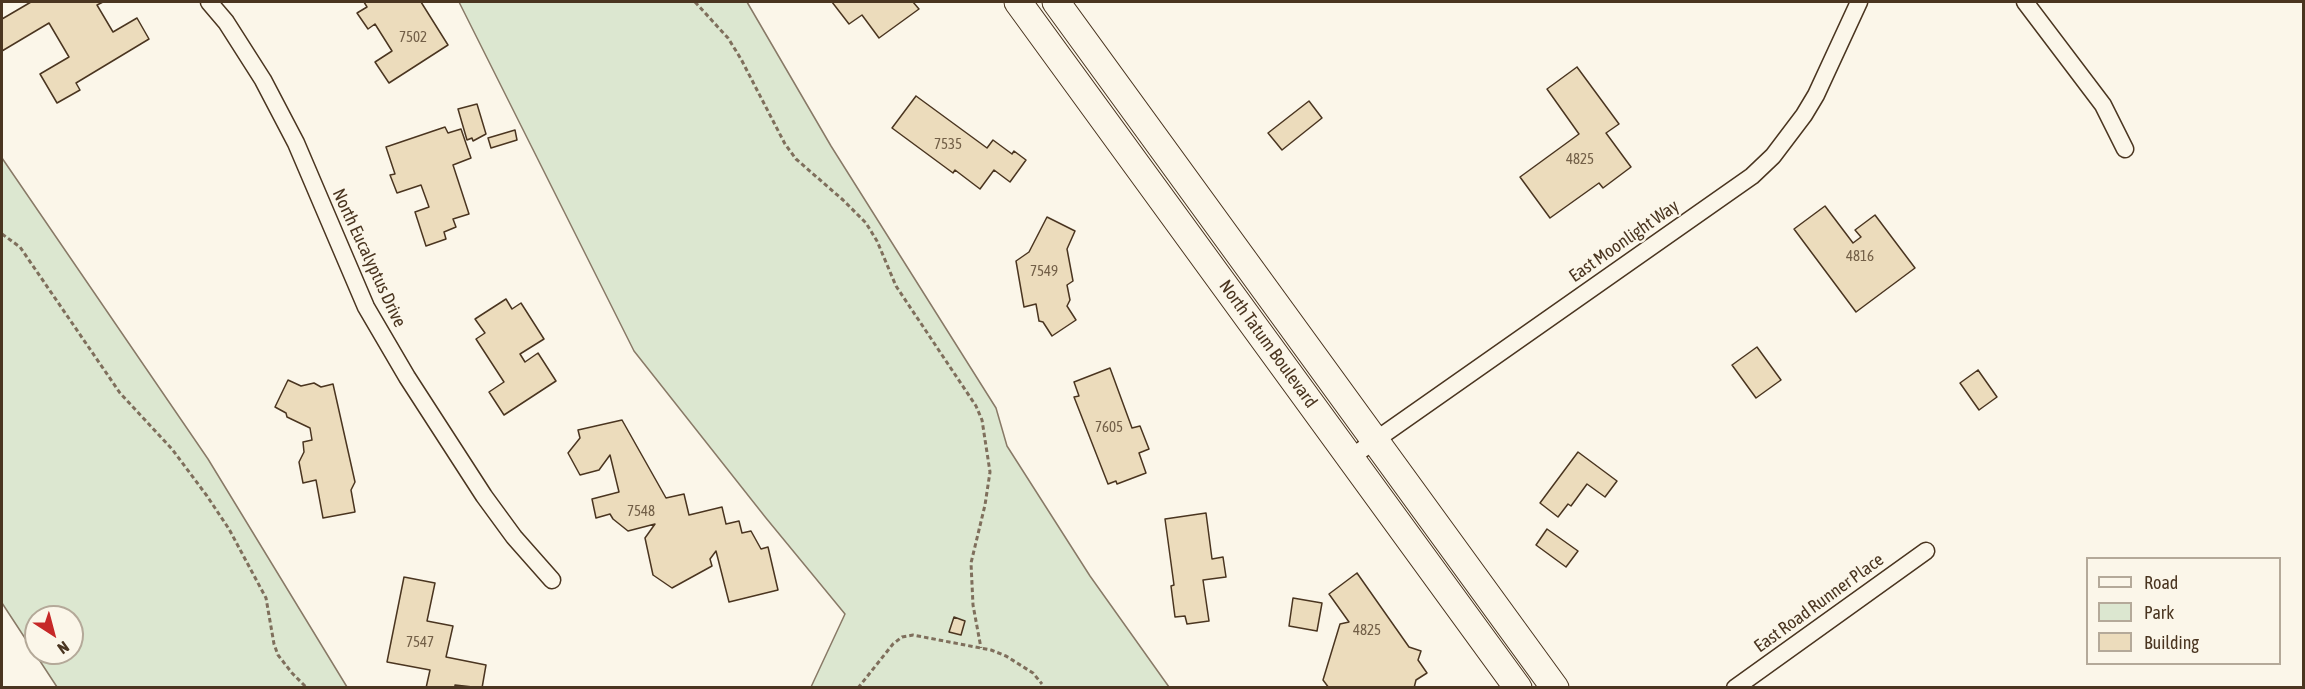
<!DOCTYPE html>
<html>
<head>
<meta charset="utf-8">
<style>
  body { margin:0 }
  #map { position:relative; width:2305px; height:689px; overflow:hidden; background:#fbf6e9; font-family:"Asap Condensed",sans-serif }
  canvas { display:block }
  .frame { position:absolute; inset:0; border:3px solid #4a3520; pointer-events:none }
  .legend { position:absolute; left:2086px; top:557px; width:195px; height:108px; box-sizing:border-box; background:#fbf6e9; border:2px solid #b4a999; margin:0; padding:8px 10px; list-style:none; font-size:18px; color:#4a3520 }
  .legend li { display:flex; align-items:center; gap:12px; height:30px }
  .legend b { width:30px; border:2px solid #b4a999 }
  .north { position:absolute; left:24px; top:605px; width:60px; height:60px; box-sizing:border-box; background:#fbf6e9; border:2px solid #b4a999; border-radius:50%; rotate:144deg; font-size:16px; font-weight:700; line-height:24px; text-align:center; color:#4a3520 }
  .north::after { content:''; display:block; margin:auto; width:21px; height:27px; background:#c62828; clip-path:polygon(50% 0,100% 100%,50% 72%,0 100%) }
</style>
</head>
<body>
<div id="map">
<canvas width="2305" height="689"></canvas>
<div class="frame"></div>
<ul class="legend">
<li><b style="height:8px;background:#fbf6e9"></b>Road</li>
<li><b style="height:16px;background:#dce7d0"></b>Park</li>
<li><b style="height:16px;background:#ecdcbc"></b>Building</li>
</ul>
<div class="north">N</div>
</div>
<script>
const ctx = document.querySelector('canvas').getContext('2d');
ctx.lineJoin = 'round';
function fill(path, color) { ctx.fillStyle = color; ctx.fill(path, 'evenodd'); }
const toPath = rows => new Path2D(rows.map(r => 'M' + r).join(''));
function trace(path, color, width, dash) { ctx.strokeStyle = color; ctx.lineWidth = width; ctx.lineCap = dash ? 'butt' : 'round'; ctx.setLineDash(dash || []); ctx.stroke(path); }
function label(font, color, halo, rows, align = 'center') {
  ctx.font = font + ' "Asap Condensed",sans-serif'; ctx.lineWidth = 4.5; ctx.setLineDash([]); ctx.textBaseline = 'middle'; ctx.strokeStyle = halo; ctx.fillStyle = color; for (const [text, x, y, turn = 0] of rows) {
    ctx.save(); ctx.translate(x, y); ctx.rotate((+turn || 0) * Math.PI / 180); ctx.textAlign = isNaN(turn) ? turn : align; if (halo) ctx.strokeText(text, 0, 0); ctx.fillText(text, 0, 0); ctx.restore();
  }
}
const green = toPath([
  [459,2,747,2,831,146,996,408,1007,446,1090,576,1169,687,811,687,845,614,766,518,634,351,459,2],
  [2,158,208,459,347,687,57,687,2,603,2,158],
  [36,617,72,617,72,653,36,653,36,617]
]);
fill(green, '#dce7d0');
trace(green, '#887966', 1.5);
const building = toPath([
  [31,2,103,2,97,5,113,32,137,18,149,39,76,83,80,90,57,103,40,74,69,57,49,23,2,51,2,19,31,2],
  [364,2,421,2,448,45,389,83,375,62,392,51,375,24,368,29,357,13,367,7,364,2],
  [832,2,913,2,919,9,879,38,862,15,849,24,832,2],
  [1577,67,1619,124,1606,133,1631,167,1603,188,1599,183,1550,218,1520,177,1579,134,1547,89,1577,67],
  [916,96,987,148,993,140,1012,154,1014,151,1026,160,1010,182,994,170,980,189,955,170,953,173,892,128,916,96],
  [1309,101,1322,118,1282,150,1268,133,1309,101],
  [477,104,486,134,473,141,472,138,467,140,458,109,477,104],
  [445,127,448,133,461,129,471,158,453,165,469,214,453,219,456,227,444,232,446,239,426,246,415,212,429,207,421,185,397,193,390,175,395,174,386,147,445,127],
  [515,130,517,140,491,148,488,138,515,130],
  [1825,206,1853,243,1861,237,1855,230,1875,215,1915,268,1856,312,1794,229,1825,206],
  [1047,217,1075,231,1067,249,1073,281,1067,285,1070,300,1067,306,1076,320,1052,336,1043,322,1039,321,1036,304,1024,307,1016,261,1029,252,1047,217],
  [506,299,512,309,521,303,544,339,520,354,525,362,538,353,556,381,504,415,489,392,504,382,476,339,485,333,475,319,506,299],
  [1757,347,1781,380,1756,398,1732,365,1757,347],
  [1110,368,1132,428,1140,426,1149,449,1139,453,1146,473,1117,484,1116,481,1108,484,1074,397,1079,396,1074,382,1110,368],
  [1978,370,1997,397,1979,410,1960,383,1978,370],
  [288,380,301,386,314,383,321,387,333,384,355,482,351,490,355,512,323,518,316,480,303,483,299,462,304,452,303,442,312,440,310,428,287,417,286,413,275,407,288,380],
  [622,420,666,498,684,494,689,515,722,507,726,524,739,521,742,533,751,531,761,549,768,547,778,590,729,602,716,551,710,559,712,566,672,588,653,575,645,538,655,524,628,531,613,519,610,514,596,518,592,499,619,492,610,455,599,470,580,475,568,453,580,438,578,430,622,420],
  [1578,452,1617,481,1605,497,1587,484,1571,506,1568,504,1558,517,1540,503,1578,452],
  [1206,513,1212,559,1223,557,1226,577,1203,580,1209,621,1187,624,1185,616,1175,617,1171,586,1174,585,1165,519,1206,513],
  [1547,529,1578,551,1566,567,1536,545,1547,529],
  [1357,573,1409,647,1421,651,1418,660,1427,673,1416,680,1414,688,1329,688,1323,680,1340,624,1349,622,1329,594,1357,573],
  [404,577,435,583,427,621,453,626,446,657,486,665,482,688,455,685,455,688,426,688,430,670,387,662,404,577],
  [1293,598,1322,603,1317,631,1289,626,1293,598],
  [954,617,965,621,961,635,949,632,954,617]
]);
fill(building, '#ecdcbc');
trace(building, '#4a3520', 1.5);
const minor = toPath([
  [209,2,226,22,263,80,296,143,366,307,407,377,484,496,514,537,552,580],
  [2025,2,2103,105,2125,149],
  [1350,458,1752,176,1773,156,1804,115,1816,95,1859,2],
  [1735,688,1926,551]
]);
const primary = toPath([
  [1018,2,1518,688],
  [1056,2,1555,688]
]);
trace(minor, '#4a3520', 19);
trace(primary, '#4a3520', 29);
trace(toPath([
  [695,2,728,38,741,59,785,144,796,159,843,200,866,223,877,241,896,286,976,406,982,420,990,472,985,505,971,563,973,605,981,648],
  [2,234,20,247,120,393,172,449,207,496,229,529,266,598,274,644,278,655,292,673,307,688],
  [858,688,893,644,902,637,913,635,991,650,1006,656,1033,673,1042,684]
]), '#7f6f5c', 3, [4.5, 3]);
trace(minor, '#fbf6e9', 16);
trace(primary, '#fbf6e9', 27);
label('15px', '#725f47', null, [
  ["7502",413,37],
  ["7535",948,144],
  ["4825",1580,159],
  ["4816",1860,256],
  ["7549",1044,271],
  ["7605",1109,427],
  ["7548",641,511],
  ["4825",1367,630],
  ["7547",420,642]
]);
label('18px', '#4a3520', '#fbf6e9', [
  ["East Moonlight Way",1624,241,-35],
  ["North Eucalyptus Drive",369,258,65],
  ["North Tatum Boulevard",1268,344,54],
  ["East Road Runner Place",1819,603,-36]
]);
</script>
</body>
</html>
